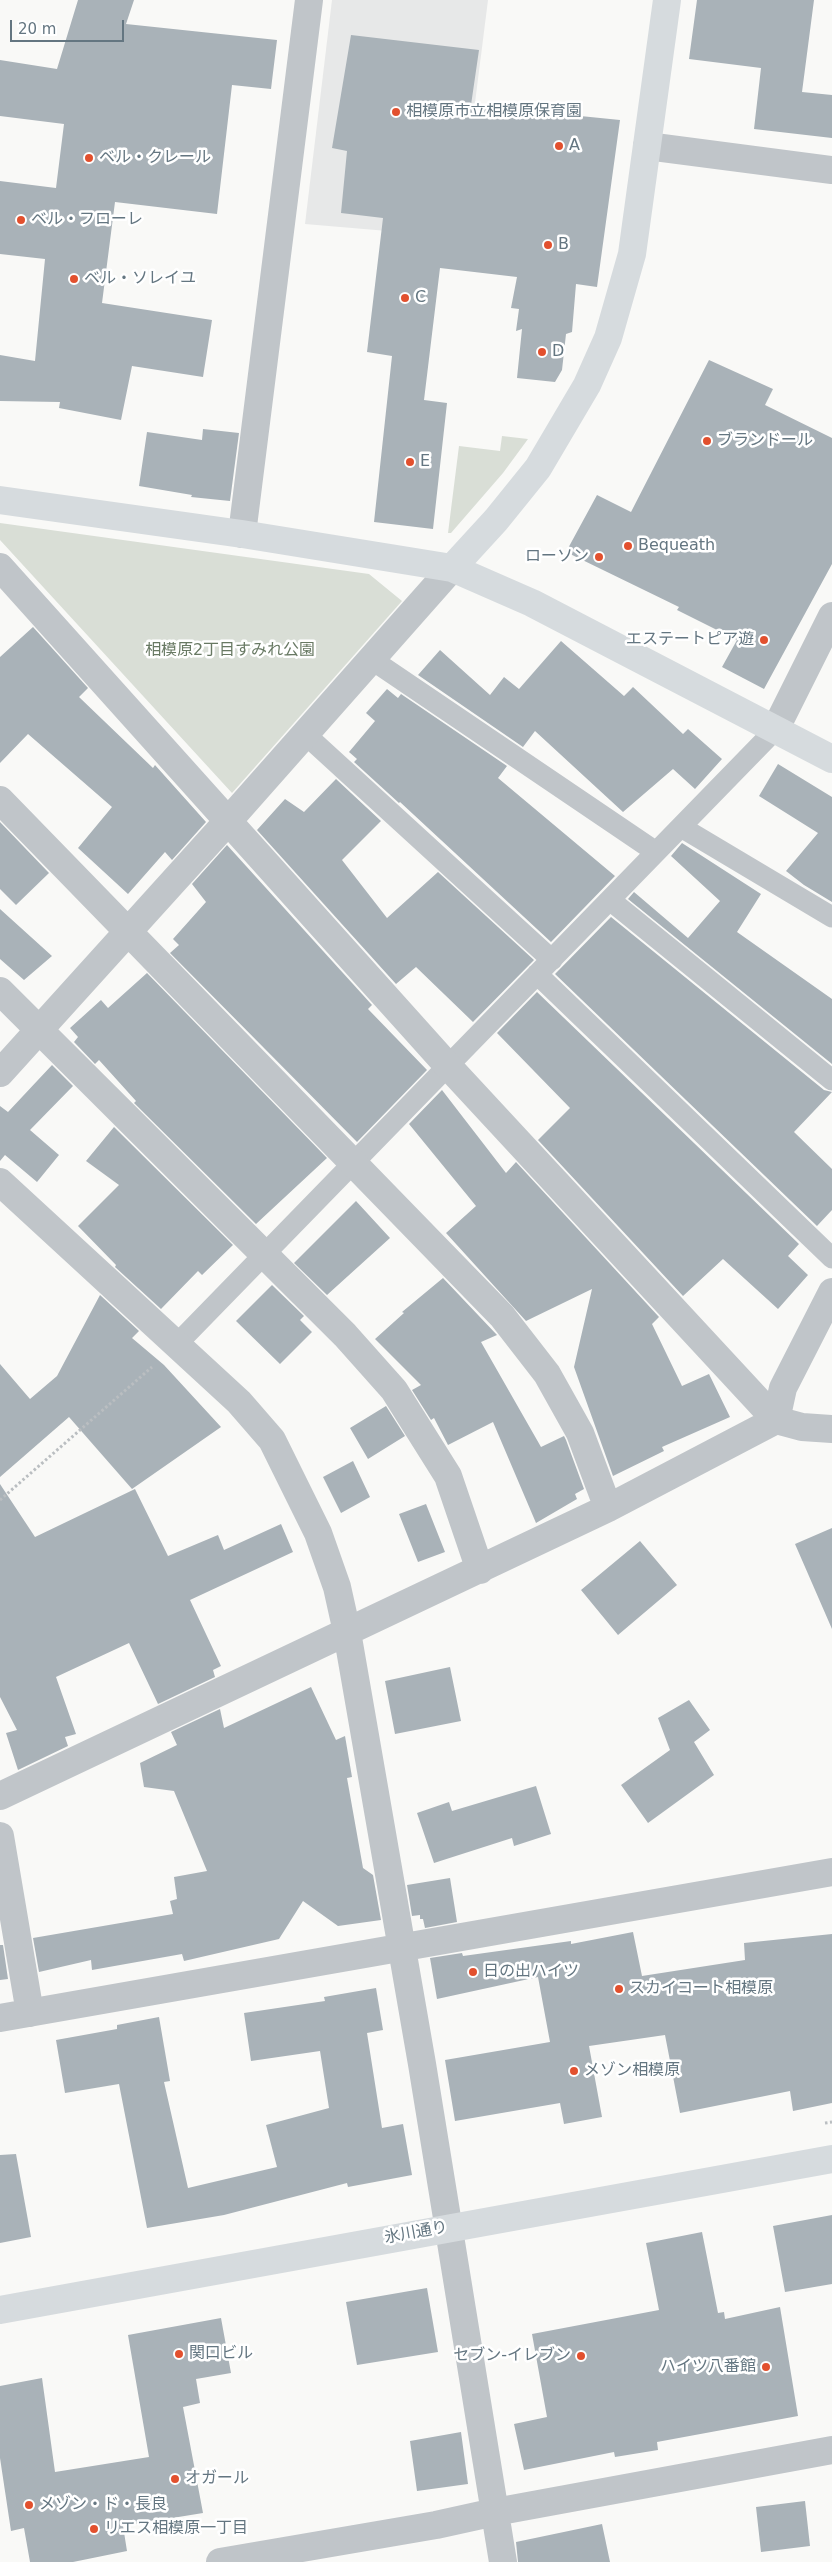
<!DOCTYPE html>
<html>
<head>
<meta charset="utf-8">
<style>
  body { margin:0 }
  #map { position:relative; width:832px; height:2562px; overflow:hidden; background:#f9f9f7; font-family:"DejaVu Sans",sans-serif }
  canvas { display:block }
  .scale { position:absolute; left:10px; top:20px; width:114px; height:22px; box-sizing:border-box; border:2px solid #647681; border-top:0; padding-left:6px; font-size:15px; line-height:18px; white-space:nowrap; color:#647681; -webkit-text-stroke:4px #fff; paint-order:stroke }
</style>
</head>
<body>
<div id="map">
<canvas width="832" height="2562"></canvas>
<div class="scale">20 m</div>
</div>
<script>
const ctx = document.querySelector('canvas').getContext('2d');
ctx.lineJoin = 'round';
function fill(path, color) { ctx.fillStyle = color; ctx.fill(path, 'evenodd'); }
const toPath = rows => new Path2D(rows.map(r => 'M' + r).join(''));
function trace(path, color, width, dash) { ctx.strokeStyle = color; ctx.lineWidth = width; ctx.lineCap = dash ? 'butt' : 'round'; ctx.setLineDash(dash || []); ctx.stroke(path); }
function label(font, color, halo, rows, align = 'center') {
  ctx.font = font + ' "DejaVu Sans","Noto Sans JP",sans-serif'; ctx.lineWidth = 5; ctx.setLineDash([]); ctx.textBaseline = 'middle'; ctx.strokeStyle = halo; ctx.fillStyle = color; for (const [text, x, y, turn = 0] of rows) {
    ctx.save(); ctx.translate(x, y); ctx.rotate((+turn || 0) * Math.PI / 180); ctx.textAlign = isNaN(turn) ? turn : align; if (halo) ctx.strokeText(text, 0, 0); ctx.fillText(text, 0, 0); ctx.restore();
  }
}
fill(toPath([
  [332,0,488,0,458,237,305,224]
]), '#e7e8e8');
fill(toPath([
  [502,436,528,439,503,473,451,533,448,533,459,446,500,451],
  [0,523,369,574,402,601,232,793,0,540]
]), '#d9ded6');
fill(toPath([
  [78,0,134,0,126,24,277,40,271,89,232,85,217,214,115,202,102,303,212,320,203,377,132,366,121,420,59,408,60,402,0,401,0,355,35,361,45,259,0,254,0,181,56,188,64,124,0,116,0,60,57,69],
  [697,0,814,0,802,92,832,95,832,138,754,129,761,68,689,59],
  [351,35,479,50,471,105,620,120,597,287,576,284,572,332,566,334,562,370,555,382,517,378,522,329,516,331,519,309,511,308,517,277,440,268,424,400,447,403,433,529,374,522,392,356,367,352,383,218,341,213,347,151,332,148],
  [709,360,773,389,765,405,832,438,832,564,764,689,722,667,737,640,677,610,679,607,566,552,597,495,631,512],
  [203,429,239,433,230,501,191,497,192,495,139,486,147,432,202,440],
  [33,627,88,688,79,697,153,768,155,765,206,822,172,860,165,852,128,894,78,848,112,807,28,734,0,763,0,657],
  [561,641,624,696,633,687,683,734,688,729,722,759,695,789,673,769,623,812,535,731,523,747,418,675,440,650,490,695,504,677,519,689],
  [387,689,398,698,401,694,507,766,498,778,615,876,551,942,400,802,399,803,354,762,357,759,349,752,375,721,366,713],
  [778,764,832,797,832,902,804,885,786,871,818,833,759,796],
  [336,779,381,821,342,860,387,918,438,872,534,960,473,1022,416,967,396,984,257,830,285,799,304,812],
  [0,822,49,873,16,905,0,889],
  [682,843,761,894,737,932,832,999,832,1064,628,899,634,892,688,938,720,901,671,856],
  [227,845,372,1005,368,1009,427,1070,357,1142,170,953,179,945,173,939,206,902,192,884],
  [0,909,52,956,24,980,0,959],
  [611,917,824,1090,832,1092,794,1132,832,1169,832,1210,817,1226,555,974],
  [147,973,327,1158,256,1224,134,1103,136,1101,99,1060,95,1064,74,1042,78,1037,70,1028,101,1000,108,1008],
  [537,992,799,1244,788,1256,808,1275,778,1309,723,1259,683,1296,538,1140,570,1108,497,1033],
  [52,1065,73,1086,30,1130,59,1155,37,1182,5,1155,0,1161,0,1106,8,1112],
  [442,1090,506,1173,516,1162,659,1317,652,1324,682,1386,709,1374,730,1417,662,1447,664,1451,613,1476,574,1367,592,1289,526,1321,446,1233,476,1206,409,1124],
  [114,1127,233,1245,202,1275,198,1271,161,1309,115,1267,116,1265,78,1226,119,1185,86,1161],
  [356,1201,390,1238,327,1295,294,1263],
  [443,1278,497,1335,481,1342,541,1447,564,1436,566,1440,584,1489,575,1494,577,1499,536,1523,493,1422,448,1445,434,1418,431,1420,412,1390,421,1385,375,1339,404,1313,402,1312],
  [272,1285,304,1316,300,1320,312,1332,280,1364,236,1321],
  [100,1295,139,1331,132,1338,164,1365,221,1427,132,1489,69,1417,0,1477,0,1364,30,1399,57,1376],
  [386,1406,405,1436,368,1459,350,1428],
  [353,1461,370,1497,341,1513,323,1477],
  [0,1484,35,1537,135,1489,168,1556,218,1535,224,1550,281,1524,293,1552,190,1600,221,1666,213,1670,215,1677,158,1704,129,1643,56,1677,76,1734,65,1737,68,1746,18,1770,6,1733,17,1730,0,1697],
  [426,1504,445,1552,418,1562,399,1514],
  [832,1528,832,1629,795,1544],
  [640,1541,677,1585,618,1635,581,1590],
  [450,1667,461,1721,395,1734,385,1681],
  [311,1687,336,1740,345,1736,352,1777,347,1778,363,1868,373,1875,381,1920,338,1926,303,1901,279,1939,184,1961,182,1954,92,1970,91,1960,39,1972,33,1938,173,1914,170,1901,177,1899,174,1877,207,1871,174,1791,144,1787,140,1763,177,1745,171,1732,220,1709,224,1728],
  [689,1700,710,1730,694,1742,714,1775,648,1823,621,1785,670,1750,658,1718],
  [536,1786,551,1834,514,1846,512,1838,434,1863,417,1813,449,1802,452,1811],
  [450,1878,457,1922,425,1928,423,1919,420,1919,420,1915,412,1916,407,1885],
  [633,1932,642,1976,745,1960,744,1943,832,1934,832,2103,793,2111,790,2091,680,2113,665,2035,589,2046,602,2117,564,2124,560,2103,455,2121,445,2060,550,2042,538,1977,437,1999,430,1958,462,1953,463,1956,571,1941,571,1944],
  [0,1945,3,1945,8,1979,0,1980],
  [376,1988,383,2030,367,2033,382,2128,403,2124,412,2175,348,2187,347,2183,224,2215,147,2228,119,2084,65,2093,56,2040,117,2029,117,2025,159,2017,170,2081,164,2082,188,2188,277,2167,266,2125,329,2108,320,2051,251,2061,244,2013,325,2001,324,1997],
  [16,2154,31,2237,0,2243,0,2155],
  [832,2215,832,2284,785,2292,773,2226],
  [702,2232,718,2313,724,2312,725,2319,780,2307,798,2416,657,2442,658,2450,615,2457,614,2452,524,2470,514,2424,547,2417,532,2334,659,2310,646,2243],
  [427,2288,438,2352,357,2365,346,2302],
  [221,2318,231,2373,196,2379,200,2403,183,2407,203,2513,123,2526,127,2551,73,2562,30,2562,24,2528,11,2531,0,2458,0,2386,42,2378,55,2472,149,2457,128,2335],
  [461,2432,468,2484,417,2491,410,2441],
  [805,2501,810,2546,761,2552,756,2507],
  [602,2524,610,2562,518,2562,516,2542]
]), '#a9b2b8');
trace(toPath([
  [0,1500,152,1367],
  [825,2123,832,2122]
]), '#babec1', 3, [2.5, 2.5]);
trace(toPath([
  [371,659,656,852],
  [305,734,552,960],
  [681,827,832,917],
  [610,900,832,1080],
  [537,974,832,1258],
  [176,1345,775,730]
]), '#c0c5c9', 21);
trace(toPath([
  [647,146,832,170],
  [242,534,309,0],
  [0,567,448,1066,776,1420,802,1427,832,1429],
  [775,730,832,616],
  [0,800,502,1316,547,1374,580,1433,608,1508],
  [0,991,345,1335,394,1390,448,1476,480,1570],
  [0,1073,229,820,452,568],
  [0,1182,239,1402,272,1440,318,1533,337,1587,347,1632,422,2064,503,2562],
  [776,1420,783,1388,832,1292],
  [0,1796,608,1508,776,1420],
  [0,1836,30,2013],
  [0,2018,832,1872],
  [220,2562,436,2525,495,2512,832,2450]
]), '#c0c5c9', 28);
trace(toPath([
  [0,500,242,534,452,568,532,603,832,759],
  [452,568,496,520,538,468,587,385,608,338,632,254,667,0],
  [0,2310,832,2159]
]), '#d6dbde', 28);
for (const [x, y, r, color] of [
  [396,112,5,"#e2502e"],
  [559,146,5,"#e2502e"],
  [89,158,5,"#e2502e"],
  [21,220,5,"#e2502e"],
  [548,245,5,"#e2502e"],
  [74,279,5,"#e2502e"],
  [405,298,5,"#e2502e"],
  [542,352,5,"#e2502e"],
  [707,441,5,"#e2502e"],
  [410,462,5,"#e2502e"],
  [628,546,5,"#e2502e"],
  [599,557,5,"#e2502e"],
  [764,640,5,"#e2502e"],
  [473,1972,5,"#e2502e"],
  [619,1989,5,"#e2502e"],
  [574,2071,5,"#e2502e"],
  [179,2354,5,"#e2502e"],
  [581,2356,5,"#e2502e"],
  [766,2367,5,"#e2502e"],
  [175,2479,5,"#e2502e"],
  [29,2505,5,"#e2502e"],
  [94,2529,5,"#e2502e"]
]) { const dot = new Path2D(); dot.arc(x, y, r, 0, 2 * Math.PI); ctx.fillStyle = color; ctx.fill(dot); trace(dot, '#fff', 2); }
label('16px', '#647681', '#fff', [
  ["相模原市立相模原保育園",406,112],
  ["A",569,146],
  ["ベル・クレール",99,158],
  ["ベル・フローレ",31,220],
  ["B",558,245],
  ["ベル・ソレイユ",84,279],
  ["C",415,298],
  ["D",552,352],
  ["ブランドール",717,441],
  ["E",420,462],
  ["Bequeath",638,546],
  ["ローソン",589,557,"right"],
  ["エステートピア遊",754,640,"right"],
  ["日の出ハイツ",483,1972],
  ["スカイコート相模原",629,1989],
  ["メゾン相模原",584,2071],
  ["関口ビル",189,2354],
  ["セブン-イレブン",571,2356,"right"],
  ["ハイツ八番館",756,2367,"right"],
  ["オガール",185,2479],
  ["メゾン・ド・長良",39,2505],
  ["リエス相模原一丁目",104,2529]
], 'left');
label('16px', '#687963', '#fff', [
  ["相模原2丁目すみれ公園",230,651]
]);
label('16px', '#647681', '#fff', [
  ["氷川通り",416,2233,-10]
]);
</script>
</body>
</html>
